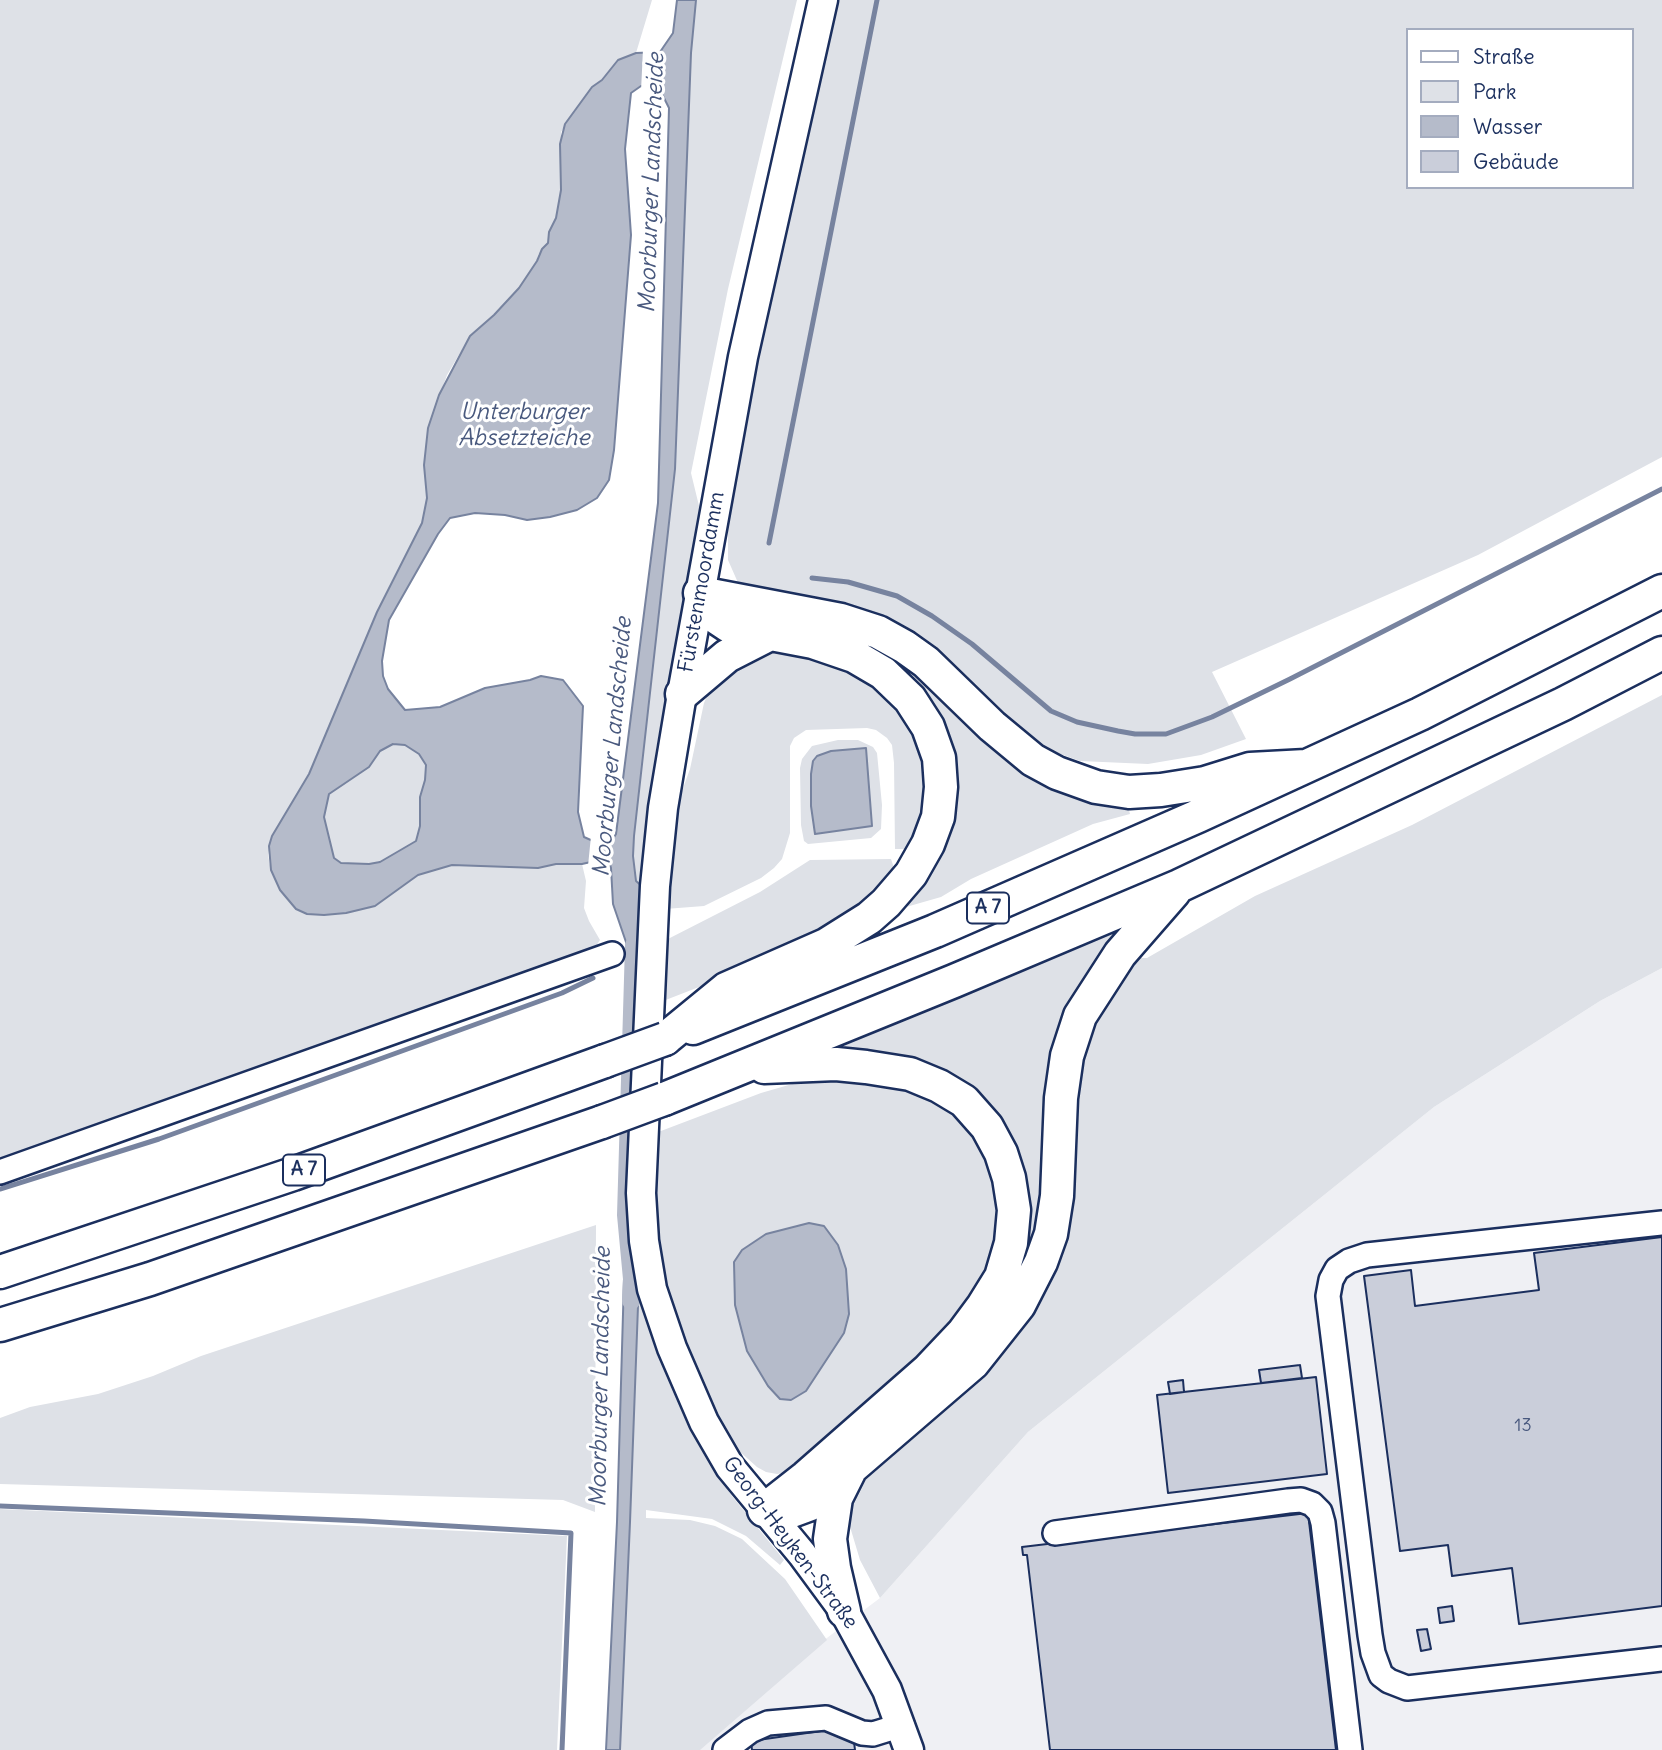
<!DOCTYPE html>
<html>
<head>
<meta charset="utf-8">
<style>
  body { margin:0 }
  #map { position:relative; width:1662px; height:1750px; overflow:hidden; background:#fff; font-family:Delius,sans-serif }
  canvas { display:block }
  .legend { position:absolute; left:1406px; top:28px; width:228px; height:161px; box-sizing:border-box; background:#fff; border:2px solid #a4acbf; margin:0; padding:9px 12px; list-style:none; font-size:21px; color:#1b2f5e }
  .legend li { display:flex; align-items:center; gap:14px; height:35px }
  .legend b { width:35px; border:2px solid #a4acbf }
</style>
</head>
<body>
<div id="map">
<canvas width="1662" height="1750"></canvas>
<ul class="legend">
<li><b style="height:9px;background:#fff"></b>Straße</li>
<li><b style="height:19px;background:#dee1e7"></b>Park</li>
<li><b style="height:19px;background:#b5bbca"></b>Wasser</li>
<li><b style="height:19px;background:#caceda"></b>Gebäude</li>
</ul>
</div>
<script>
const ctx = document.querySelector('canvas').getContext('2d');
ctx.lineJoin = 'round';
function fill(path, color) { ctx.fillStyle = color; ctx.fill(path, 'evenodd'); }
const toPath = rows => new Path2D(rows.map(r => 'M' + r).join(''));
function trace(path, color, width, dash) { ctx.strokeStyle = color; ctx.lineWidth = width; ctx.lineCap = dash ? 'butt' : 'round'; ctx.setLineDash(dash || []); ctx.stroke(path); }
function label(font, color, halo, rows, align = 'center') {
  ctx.font = font + ' Delius,sans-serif'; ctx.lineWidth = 6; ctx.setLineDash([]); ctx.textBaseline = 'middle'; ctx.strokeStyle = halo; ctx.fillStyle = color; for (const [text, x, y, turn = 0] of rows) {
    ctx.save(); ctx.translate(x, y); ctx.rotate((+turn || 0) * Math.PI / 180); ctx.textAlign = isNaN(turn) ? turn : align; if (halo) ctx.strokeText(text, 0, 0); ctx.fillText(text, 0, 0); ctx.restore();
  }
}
fill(toPath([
  [1662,968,1662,1750,678,1750,880,1598,1028,1432,1434,1107,1600,1001]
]), '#eff0f4');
fill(toPath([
  [0,0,652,0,636,53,618,60,602,80,592,87,561,132,561,190,556,218,549,232,548,243,538,255,537,261,519,288,494,315,470,336,447,375,428,428,424,465,427,498,422,523,377,612,309,774,272,836,268,855,271,871,365,908,375,906,418,875,452,865,538,868,556,864,582,864,586,881,584,908,589,921,600,940,592,952,258,1073,0,1159],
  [696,0,797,0,728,289,691,473,700,510,656,750,644,888,636,882,633,856,634,836,675,469,691,53],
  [833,0,1662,0,1662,457,1478,555,1212,672,1246,739,1201,755,1148,764,1080,761,1049,750,1010,730,960,681,739,585,728,560,728,525,772,272],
  [1408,30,1632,30,1632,187,1408,187],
  [763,615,894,651,968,725,980,734,1128,806,1130,814,1093,824,971,879,941,897,906,907,934,868,945,843,926,706],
  [777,647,835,659,894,696,923,747,926,794,917,832,908,849,895,849,894,763,892,745,887,738,876,730,867,728,806,730,794,738,790,746,790,833,782,859,774,868,761,878,704,906,665,909,674,813,690,769,704,703,710,689,729,666],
  [1662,695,1662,968,1600,1001,1434,1107,1028,1432,880,1598,860,1560,848,1520,850,1496,866,1474,1037,1295,1078,1038,1129,958,1147,958,1255,896,1412,825],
  [838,740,858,740,873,747,877,753,882,805,881,829,871,838,808,844,804,841,801,825,800,768,802,759,812,746],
  [393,744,405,745,419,753,426,765,425,780,420,797,420,826,416,841,380,862,369,864,341,863,334,858,324,817,329,794,369,767,380,751],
  [891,859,894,868,898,870,866,904,781,955,658,1003,664,941,760,892,810,860],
  [1133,924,1107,954,1046,1164,1035,1241,1023,1273,1004,1281,1001,1132,828,1051],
  [855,1076,901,1082,963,1116,985,1149,997,1185,998,1222,989,1260,971,1298,930,1349,790,1472,777,1474,766,1472,757,1467,738,1450,722,1426,696,1375,664,1284,656,1248,653,1134,761,1093,806,1080],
  [838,1245,846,1269,849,1314,824,1362,806,1391],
  [596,1225,595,1512,563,1500,0,1484,0,1418,30,1407,98,1394,153,1376,201,1356],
  [639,1279,647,1317,660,1358,686,1420,703,1452,732,1496,784,1560,780,1565,746,1536,712,1519,646,1510,646,1518,690,1520,715,1526,742,1539,785,1579,827,1640,700,1750,620,1750],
  [0,1509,567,1536,557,1750,0,1750]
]), '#dee1e7');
const water = toPath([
  [677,0,696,0,691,53,675,469,634,836,633,856,636,881,644,888,640,968,627,967,627,945,613,904,611,868,609,861,604,859,582,864,556,864,538,868,452,865,418,875,375,906,346,913,324,915,307,914,296,909,280,890,271,870,269,846,272,836,309,774,377,612,422,523,427,498,424,465,428,428,439,395,470,336,494,315,519,288,537,261,542,249,548,243,549,232,556,218,561,190,560,144,565,124,592,87,602,80,618,60,636,53,660,52,673,33,677,0],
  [641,86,654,88,661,92,669,108,658,503,616,834,613,839,608,840,593,841,584,837,578,812,583,706,563,680,541,676,530,680,485,688,440,707,405,710,388,689,383,676,382,661,389,620,438,534,450,518,475,513,505,515,527,520,550,517,577,510,597,498,609,480,614,450,631,235,625,149,631,93,641,86],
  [393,744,405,745,419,754,426,765,425,780,420,797,420,826,416,841,380,862,369,864,341,863,334,858,324,817,329,794,369,767,380,751,393,744],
  [866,748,872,826,815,834,811,806,811,774,813,761,817,756,831,751,866,748],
  [809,1223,824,1226,838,1245,846,1269,849,1314,844,1333,806,1391,791,1400,780,1399,768,1386,747,1351,735,1305,734,1262,742,1250,766,1234,809,1223],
  [624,1279,639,1279,630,1522,620,1750,606,1750,617,1522,624,1279]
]);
fill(water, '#b5bbca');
trace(water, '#77839f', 2);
fill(toPath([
  [643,49,656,49,654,92,641,91],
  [591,836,604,837,601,863,588,866]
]), '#fff');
trace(toPath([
  [769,543,877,0],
  [812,578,848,582,897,596,932,616,972,644,1051,711,1077,722,1118,731,1135,734,1166,734,1212,717,1290,679,1662,489],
  [0,1189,159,1139,562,993,593,978],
  [0,1506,364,1521,571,1533,562,1750]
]), '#77839f', 5);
trace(toPath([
  [631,1301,632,1279,626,1215,634,945]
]), '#b5bbca', 18);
const building = toPath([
  [1662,1237,1662,1606,1519,1624,1512,1568,1452,1576,1448,1545,1400,1551,1364,1276,1411,1270,1415,1306,1539,1290,1534,1253,1662,1237],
  [1300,1365,1302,1378,1261,1383,1259,1370,1300,1365],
  [1316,1377,1327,1474,1168,1493,1157,1395,1316,1377],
  [1183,1380,1184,1392,1170,1394,1168,1382,1183,1380],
  [1308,1513,1336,1750,1050,1750,1027,1555,1023,1555,1022,1547,1308,1513],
  [1452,1606,1454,1621,1440,1623,1438,1608,1452,1606],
  [1427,1629,1431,1649,1421,1651,1417,1630,1427,1629],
  [835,1729,854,1742,855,1750,752,1750,751,1741,835,1729]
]);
fill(building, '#caceda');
trace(building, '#1b2f5e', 2);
const minor = toPath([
  [0,1172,612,954],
  [1662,1223,1367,1255,1349,1261,1337,1269,1331,1280,1328,1296,1370,1635,1373,1653,1381,1675,1389,1681,1407,1688,1662,1659],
  [1055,1533,1288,1501,1301,1500,1312,1504,1320,1512,1323,1523,1350,1750],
  [725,1750,750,1731,768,1723,826,1718,862,1733,873,1734,902,1725]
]);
const major = toPath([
  [823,0,743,357,682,694,663,808,655,886,641,1193,644,1241,652,1289,672,1348,704,1422,730,1467,802,1554,844,1611,887,1690,909,1750]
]);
const highway = toPath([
  [682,694,727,656,770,634],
  [693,1028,935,931,1198,816,1420,714,1662,591],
  [665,1039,726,989,826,945,869,918,886,903,911,874,928,844,938,817,941,787,939,758,928,727,910,699,883,673,854,656,813,642,729,626,708,612,700,593,841,620,878,632,905,647,926,662,992,726,1033,760,1057,773,1096,787,1129,792,1161,790,1205,783,1250,769,1306,766],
  [764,1067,836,1064,866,1067,910,1074,939,1086,964,1101,987,1127,1001,1153,1009,1178,1014,1210,1011,1243,1001,1277,983,1306,963,1333,928,1370,806,1477,764,1510],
  [664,1099,954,981,1179,886,1563,704,1662,653],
  [0,1272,293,1174,605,1061],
  [0,1325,150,1279,602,1122],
  [764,1510,789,1512,808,1505,973,1363,1019,1305,1041,1262,1051,1234,1057,1196,1061,1098,1067,1056,1080,1016,1120,954,1174,892],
  [844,1611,834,1568,830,1539,836,1498,849,1472]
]);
trace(minor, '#1b2f5e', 28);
trace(major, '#1b2f5e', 33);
trace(highway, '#1b2f5e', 37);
trace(minor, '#fff', 23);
trace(major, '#fff', 28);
trace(highway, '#fff', 32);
const highwayBridge = toPath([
  [605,1061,665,1039],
  [602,1122,664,1099]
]);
trace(highwayBridge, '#1b2f5e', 37, []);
trace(highwayBridge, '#fff', 32);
label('18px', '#47577d', null, [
  ["13",1523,1426]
]);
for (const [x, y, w] of [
  [988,908,42],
  [304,1170,42]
]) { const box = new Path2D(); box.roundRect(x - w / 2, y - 15.5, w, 31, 5); ctx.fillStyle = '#fff'; ctx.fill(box); trace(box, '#1b2f5e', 2); }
label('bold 19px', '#1b2f5e', null, [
  ["A 7",988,908],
  ["A 7",304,1170]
]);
label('21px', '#1b2f5e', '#fff', [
  ["Fürstenmoordamm",702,582,-80],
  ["Georg-Heyken-Straße",790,1543,53]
]);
label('italic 23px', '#49597e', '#fff', [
  ["Moorburger Landscheide",652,183,-88],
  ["Unterburger",524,412],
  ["Absetzteiche",524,438],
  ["Moorburger Landscheide",613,747,-85],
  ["Moorburger Landscheide",601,1377,-89]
]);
</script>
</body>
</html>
